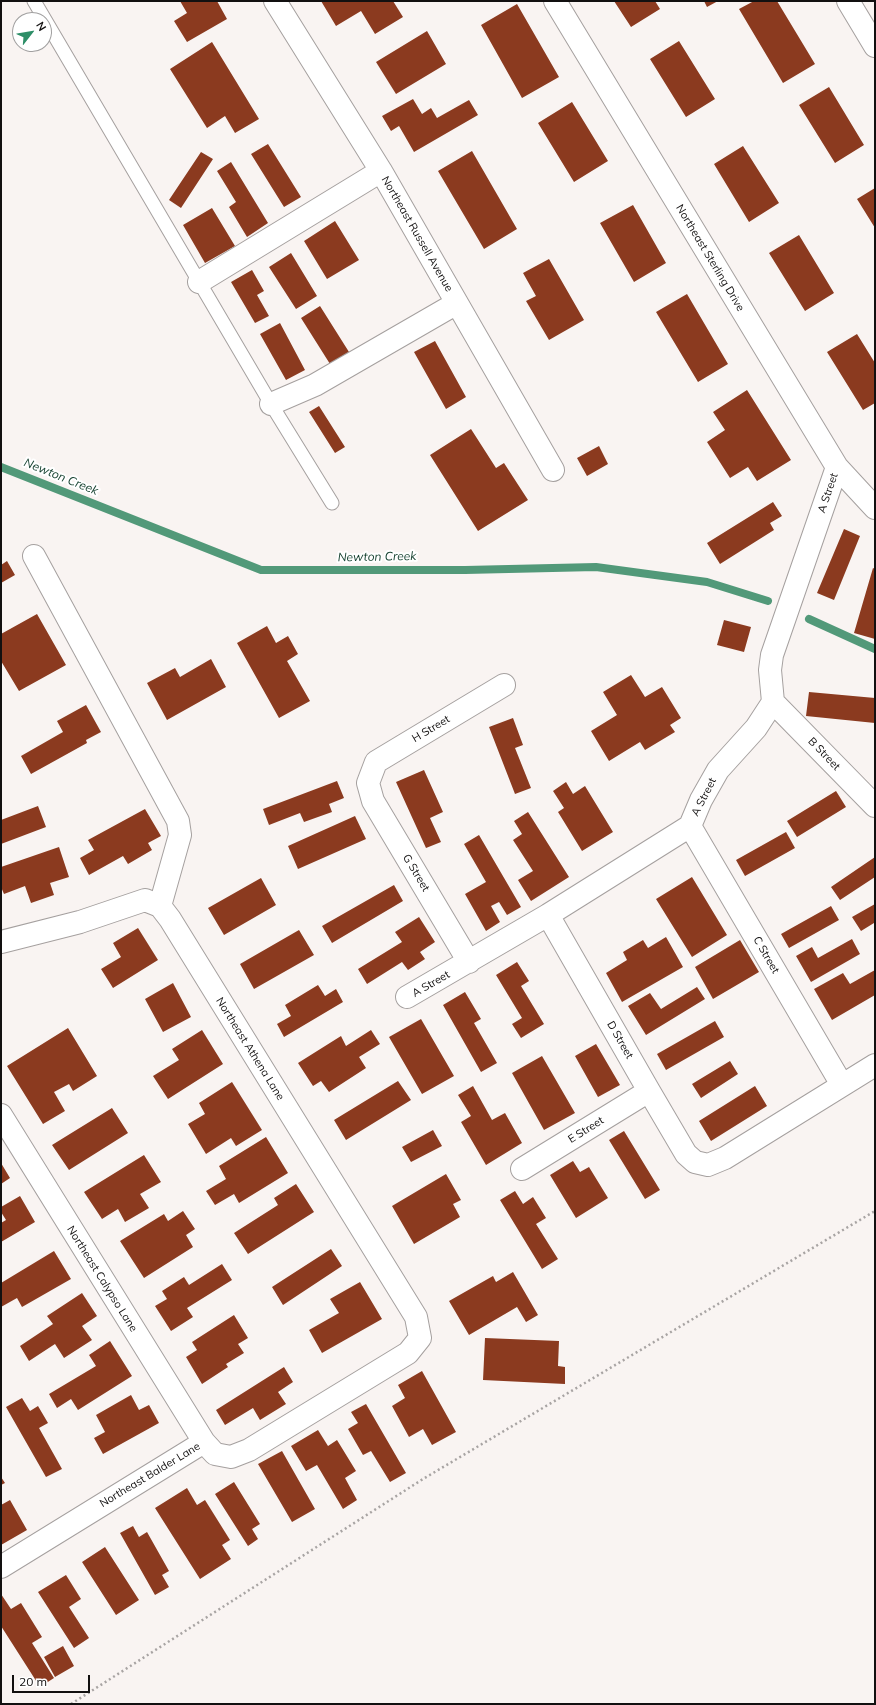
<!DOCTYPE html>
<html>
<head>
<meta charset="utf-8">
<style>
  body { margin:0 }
  #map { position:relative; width:876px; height:1705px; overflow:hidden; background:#f9f4f2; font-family:Mulish,sans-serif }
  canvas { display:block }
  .frame { position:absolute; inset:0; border:2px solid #121010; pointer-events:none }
  .north { position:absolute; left:12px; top:12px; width:40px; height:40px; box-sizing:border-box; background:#fff; border:1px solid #a09f9f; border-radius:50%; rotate:59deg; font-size:11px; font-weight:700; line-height:16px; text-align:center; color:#121010 }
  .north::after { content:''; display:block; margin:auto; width:14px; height:18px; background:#2d8e67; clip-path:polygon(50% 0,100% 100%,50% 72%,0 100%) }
  .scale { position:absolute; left:12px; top:1675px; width:78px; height:18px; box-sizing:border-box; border:2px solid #121010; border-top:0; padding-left:5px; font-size:12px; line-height:14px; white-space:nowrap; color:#121010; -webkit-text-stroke:3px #fff; paint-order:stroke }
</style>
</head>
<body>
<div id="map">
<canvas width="876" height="1705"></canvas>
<div class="frame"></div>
<div class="north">N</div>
<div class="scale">20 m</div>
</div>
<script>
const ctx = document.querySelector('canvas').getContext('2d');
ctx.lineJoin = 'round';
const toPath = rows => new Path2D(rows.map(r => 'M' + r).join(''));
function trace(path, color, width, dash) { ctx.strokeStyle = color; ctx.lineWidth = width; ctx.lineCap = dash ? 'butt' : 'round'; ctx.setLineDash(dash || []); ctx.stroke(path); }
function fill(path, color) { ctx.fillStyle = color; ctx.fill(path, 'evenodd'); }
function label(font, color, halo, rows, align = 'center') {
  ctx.font = font + ' Mulish,sans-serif'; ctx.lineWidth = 4; ctx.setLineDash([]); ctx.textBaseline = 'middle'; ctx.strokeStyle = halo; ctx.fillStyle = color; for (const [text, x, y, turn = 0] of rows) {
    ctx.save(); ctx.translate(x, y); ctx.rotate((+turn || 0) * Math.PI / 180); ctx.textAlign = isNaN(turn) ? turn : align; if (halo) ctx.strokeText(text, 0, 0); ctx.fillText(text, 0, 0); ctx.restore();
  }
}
trace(toPath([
  [1,467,261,570,465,570,596,567,707,582,768,601],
  [809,619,875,649]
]), '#529979', 8);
fill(toPath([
  [180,1,217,1,227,19,187,42,174,21,187,13],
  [321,1,393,1,403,17,375,34,361,11,336,26],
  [614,1,655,1,660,9,631,27],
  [704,1,718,1,707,7],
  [754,1,777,1,815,64,783,83,739,9],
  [517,4,559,77,522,98,481,25],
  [427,31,446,64,396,94,376,62],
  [679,41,715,99,686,117,650,59],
  [212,42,259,119,235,133,225,116,207,128,170,69],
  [829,87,864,145,835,163,799,105],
  [413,99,422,114,431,108,437,118,469,100,478,115,414,152,399,126,391,131,382,116],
  [572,102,608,161,574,182,538,123],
  [268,144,301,197,284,207,251,154],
  [743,146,779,203,749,222,714,164],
  [472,151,517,229,484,249,438,171],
  [201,152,213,159,181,208,169,200],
  [231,162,268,223,247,237,229,207,236,202,217,171],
  [875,188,875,228,857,199],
  [633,205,666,263,634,282,600,223],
  [212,208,235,246,205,263,183,225],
  [335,221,359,260,327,279,304,241],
  [799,235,834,293,805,311,769,253],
  [291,253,317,296,296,309,269,267],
  [549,259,584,320,549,340,526,301,536,296,523,273],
  [252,270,264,291,257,295,269,316,255,323,231,282],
  [687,294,728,364,698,382,656,312],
  [320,306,349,352,330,364,301,318],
  [280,323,305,370,286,380,260,334],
  [857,334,875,363,875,403,863,410,827,352],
  [435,341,466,397,446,409,414,352],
  [747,390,791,460,757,481,748,467,730,478,707,442,725,430,713,412],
  [319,406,345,447,335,453,309,412],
  [471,429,496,468,504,463,528,500,478,531,430,455],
  [599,446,608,464,587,476,577,458],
  [773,502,782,516,770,523,774,530,720,564,707,543],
  [844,529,860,536,834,600,817,593],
  [7,561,15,575,1,583,1,565],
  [873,568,875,569,875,639,854,633],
  [37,614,66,665,19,691,1,661,1,634],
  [724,620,751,627,744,652,717,645],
  [267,626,276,643,288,636,298,654,287,661,310,701,279,718,237,643],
  [211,659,226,687,167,720,147,683,175,668,180,677],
  [631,675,645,697,662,687,681,718,670,725,675,732,645,750,640,742,609,761,591,731,617,715,603,692],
  [809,692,875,698,875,723,806,716],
  [86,705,101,732,86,740,87,743,31,774,21,756,63,732,57,721],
  [513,718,523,745,515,748,531,788,515,794,489,727],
  [424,770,443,812,430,818,441,842,426,848,396,782],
  [337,781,344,798,329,804,332,812,304,822,300,813,269,825,263,809],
  [566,782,573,794,585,786,613,832,582,851,558,812,564,808,553,791],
  [836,791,846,807,797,837,787,821],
  [38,806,46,827,1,844,1,820],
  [145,809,161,836,148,843,152,850,128,864,123,856,89,875,80,858,94,850,88,840],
  [528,812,569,877,531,901,518,880,533,871,513,840,522,834,514,821],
  [355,816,366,839,298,869,288,846],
  [786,832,795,848,745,876,736,860],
  [479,835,521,907,507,915,499,902,491,906,500,922,486,931,465,894,486,882,464,844],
  [59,847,69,877,50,883,54,895,31,903,25,886,4,894,1,887,1,867],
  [875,857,875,877,840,900,831,887],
  [692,877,727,935,692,957,656,899],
  [261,878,276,905,224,935,208,908],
  [394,885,403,901,332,943,322,926],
  [875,904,875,925,874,923,861,931,852,917],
  [831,906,839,920,789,948,781,934],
  [419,917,435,942,420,952,425,959,408,970,402,962,367,984,358,969,402,942,395,932],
  [138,928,158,960,113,988,101,969,121,957,113,943],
  [299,930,314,955,254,989,240,964],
  [666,937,683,967,622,1002,606,973,627,960,623,952,643,940,648,948],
  [852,939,860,954,811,982,796,956,812,947,818,958],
  [740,940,759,972,713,999,695,967],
  [517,962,529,981,521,986,544,1024,521,1038,512,1024,522,1018,496,975],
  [875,970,875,995,832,1020,814,989,843,973,850,984],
  [173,983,191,1017,163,1032,145,999],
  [318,985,325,996,336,989,343,1002,284,1037,277,1024,291,1016,285,1005],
  [697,987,705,999,646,1035,628,1006,650,993,661,1009],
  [465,992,481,1019,474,1023,497,1063,481,1072,443,1005],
  [421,1019,454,1076,422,1094,389,1037],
  [715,1021,724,1037,666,1070,657,1054],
  [68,1028,97,1076,73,1091,69,1084,54,1092,65,1111,43,1124,7,1066],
  [202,1030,223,1064,168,1099,153,1076,179,1060,172,1049],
  [371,1030,380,1044,359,1057,366,1068,329,1092,321,1081,313,1086,298,1063,341,1036,346,1046],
  [596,1044,620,1085,598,1097,575,1056],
  [542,1056,575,1113,544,1130,512,1073],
  [730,1061,738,1074,701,1098,692,1084],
  [398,1081,411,1100,346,1140,334,1120],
  [232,1082,262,1130,236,1146,231,1138,206,1154,188,1124,205,1114,199,1103],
  [473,1086,492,1120,505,1113,522,1143,486,1165,461,1122,471,1116,458,1095],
  [755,1086,767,1106,711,1141,699,1121],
  [112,1108,128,1133,69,1170,52,1145],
  [433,1130,442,1146,411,1162,402,1147],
  [624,1131,660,1190,645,1199,609,1140],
  [266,1137,288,1173,239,1203,234,1194,215,1205,206,1191,226,1179,219,1166],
  [144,1155,161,1182,140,1194,149,1208,125,1222,118,1209,102,1219,84,1192],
  [573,1161,580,1172,589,1167,608,1198,576,1218,550,1175],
  [1,1163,10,1178,1,1184],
  [446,1174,461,1200,453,1204,460,1217,414,1244,392,1206],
  [296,1184,314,1212,248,1254,234,1233,278,1205,274,1198],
  [515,1191,523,1204,533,1197,546,1218,536,1224,558,1259,542,1269,500,1200],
  [20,1196,35,1222,1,1242,1,1223,6,1220,1,1212,1,1207],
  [183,1211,195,1229,186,1235,193,1247,144,1278,120,1241,164,1214,168,1221],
  [331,1249,342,1266,283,1305,272,1287],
  [54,1251,71,1279,22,1307,17,1298,1,1307,1,1283],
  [222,1264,232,1280,187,1308,193,1317,171,1331,155,1306,167,1299,162,1291,184,1277,189,1285],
  [513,1272,538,1315,526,1322,517,1307,469,1335,449,1301,493,1276,496,1282],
  [360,1282,382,1319,322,1353,309,1330,339,1313,330,1299],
  [82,1293,97,1316,82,1326,92,1340,64,1358,55,1344,29,1361,20,1346,53,1324,47,1316],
  [234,1315,248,1338,238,1344,244,1353,226,1364,228,1367,202,1384,186,1357,197,1350,192,1342],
  [485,1338,559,1341,558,1366,565,1367,565,1384,483,1380],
  [110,1341,132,1376,78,1410,71,1399,57,1408,49,1394,96,1366,89,1355],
  [284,1367,293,1382,278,1392,286,1404,260,1420,253,1408,225,1425,216,1410],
  [422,1371,456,1432,432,1445,423,1429,409,1437,392,1406,405,1398,398,1385],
  [131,1395,139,1410,149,1405,159,1423,103,1454,94,1438,105,1432,96,1415],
  [22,1398,30,1411,38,1406,48,1423,39,1428,62,1469,46,1477,6,1407],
  [366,1404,406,1473,390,1482,371,1451,363,1455,348,1429,358,1423,351,1412],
  [318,1430,328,1446,337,1440,356,1471,345,1478,357,1500,343,1509,317,1465,306,1471,291,1446],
  [282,1451,315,1509,292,1522,258,1464],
  [1,1477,5,1483,1,1485],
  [234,1482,260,1524,252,1529,258,1539,248,1546,215,1494],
  [187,1488,197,1505,205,1500,230,1540,222,1545,231,1559,200,1579,155,1508],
  [10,1500,27,1530,1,1545,1,1505],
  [133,1526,139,1537,147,1532,169,1571,162,1575,169,1587,155,1595,120,1533],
  [105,1547,139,1600,116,1615,82,1562],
  [66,1575,81,1599,69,1607,89,1638,74,1648,38,1592],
  [1,1594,11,1609,21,1603,42,1637,32,1643,54,1678,40,1687,1,1626],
  [63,1646,74,1666,55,1677,44,1657]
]), '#8b3a1f');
const service = toPath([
  [34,1,271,404,332,503]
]);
const minor = toPath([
  [275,1,381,171,553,470],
  [555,1,837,467,875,508],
  [199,282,381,171],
  [271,404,315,385,457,303],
  [34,556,178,821,180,835,160,906],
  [773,702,875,806],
  [690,826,842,1085],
  [548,915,649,1091,686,1154,695,1162,708,1165,725,1158,875,1065],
  [1,942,80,922,145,900,160,906,170,919,416,1317,420,1338,408,1353,249,1450,231,1457,215,1454,204,1442,1,1567],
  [469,962,373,801,368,783,376,762,504,685],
  [407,997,548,915,690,826,701,800,718,770,756,728,773,702,770,670,772,655,837,467],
  [1,1115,204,1442],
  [522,1169,649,1091]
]);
const tertiary = toPath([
  [848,1,875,46]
]);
trace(service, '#a5a09f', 15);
trace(minor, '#a5a09f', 24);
trace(tertiary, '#a5a09f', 24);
trace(toPath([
  [71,1704,423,1479,875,1211]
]), '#a8a4a3', 2.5, [2, 3]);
trace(service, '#fff', 13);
trace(minor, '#fff', 22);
trace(tertiary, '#fff', 22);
label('11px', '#121010', '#fff', [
  ["Northeast Russell Avenue",417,234,60],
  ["Northeast Sterling Drive",710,258,59],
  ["A Street",828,493,-71],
  ["H Street",431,729,-31],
  ["B Street",824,754,46],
  ["A Street",704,797,-63],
  ["G Street",416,873,59],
  ["C Street",766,955,60],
  ["A Street",431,984,-30],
  ["D Street",620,1040,60],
  ["Northeast Athena Lane",250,1049,58],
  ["E Street",586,1130,-32],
  ["Northeast Calypso Lane",102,1279,58],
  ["Northeast Balder Lane",150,1475,-31]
]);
label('italic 12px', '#113e2c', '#fff', [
  ["Newton Creek",61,477,22],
  ["Newton Creek",377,557,-1]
]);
</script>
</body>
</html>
